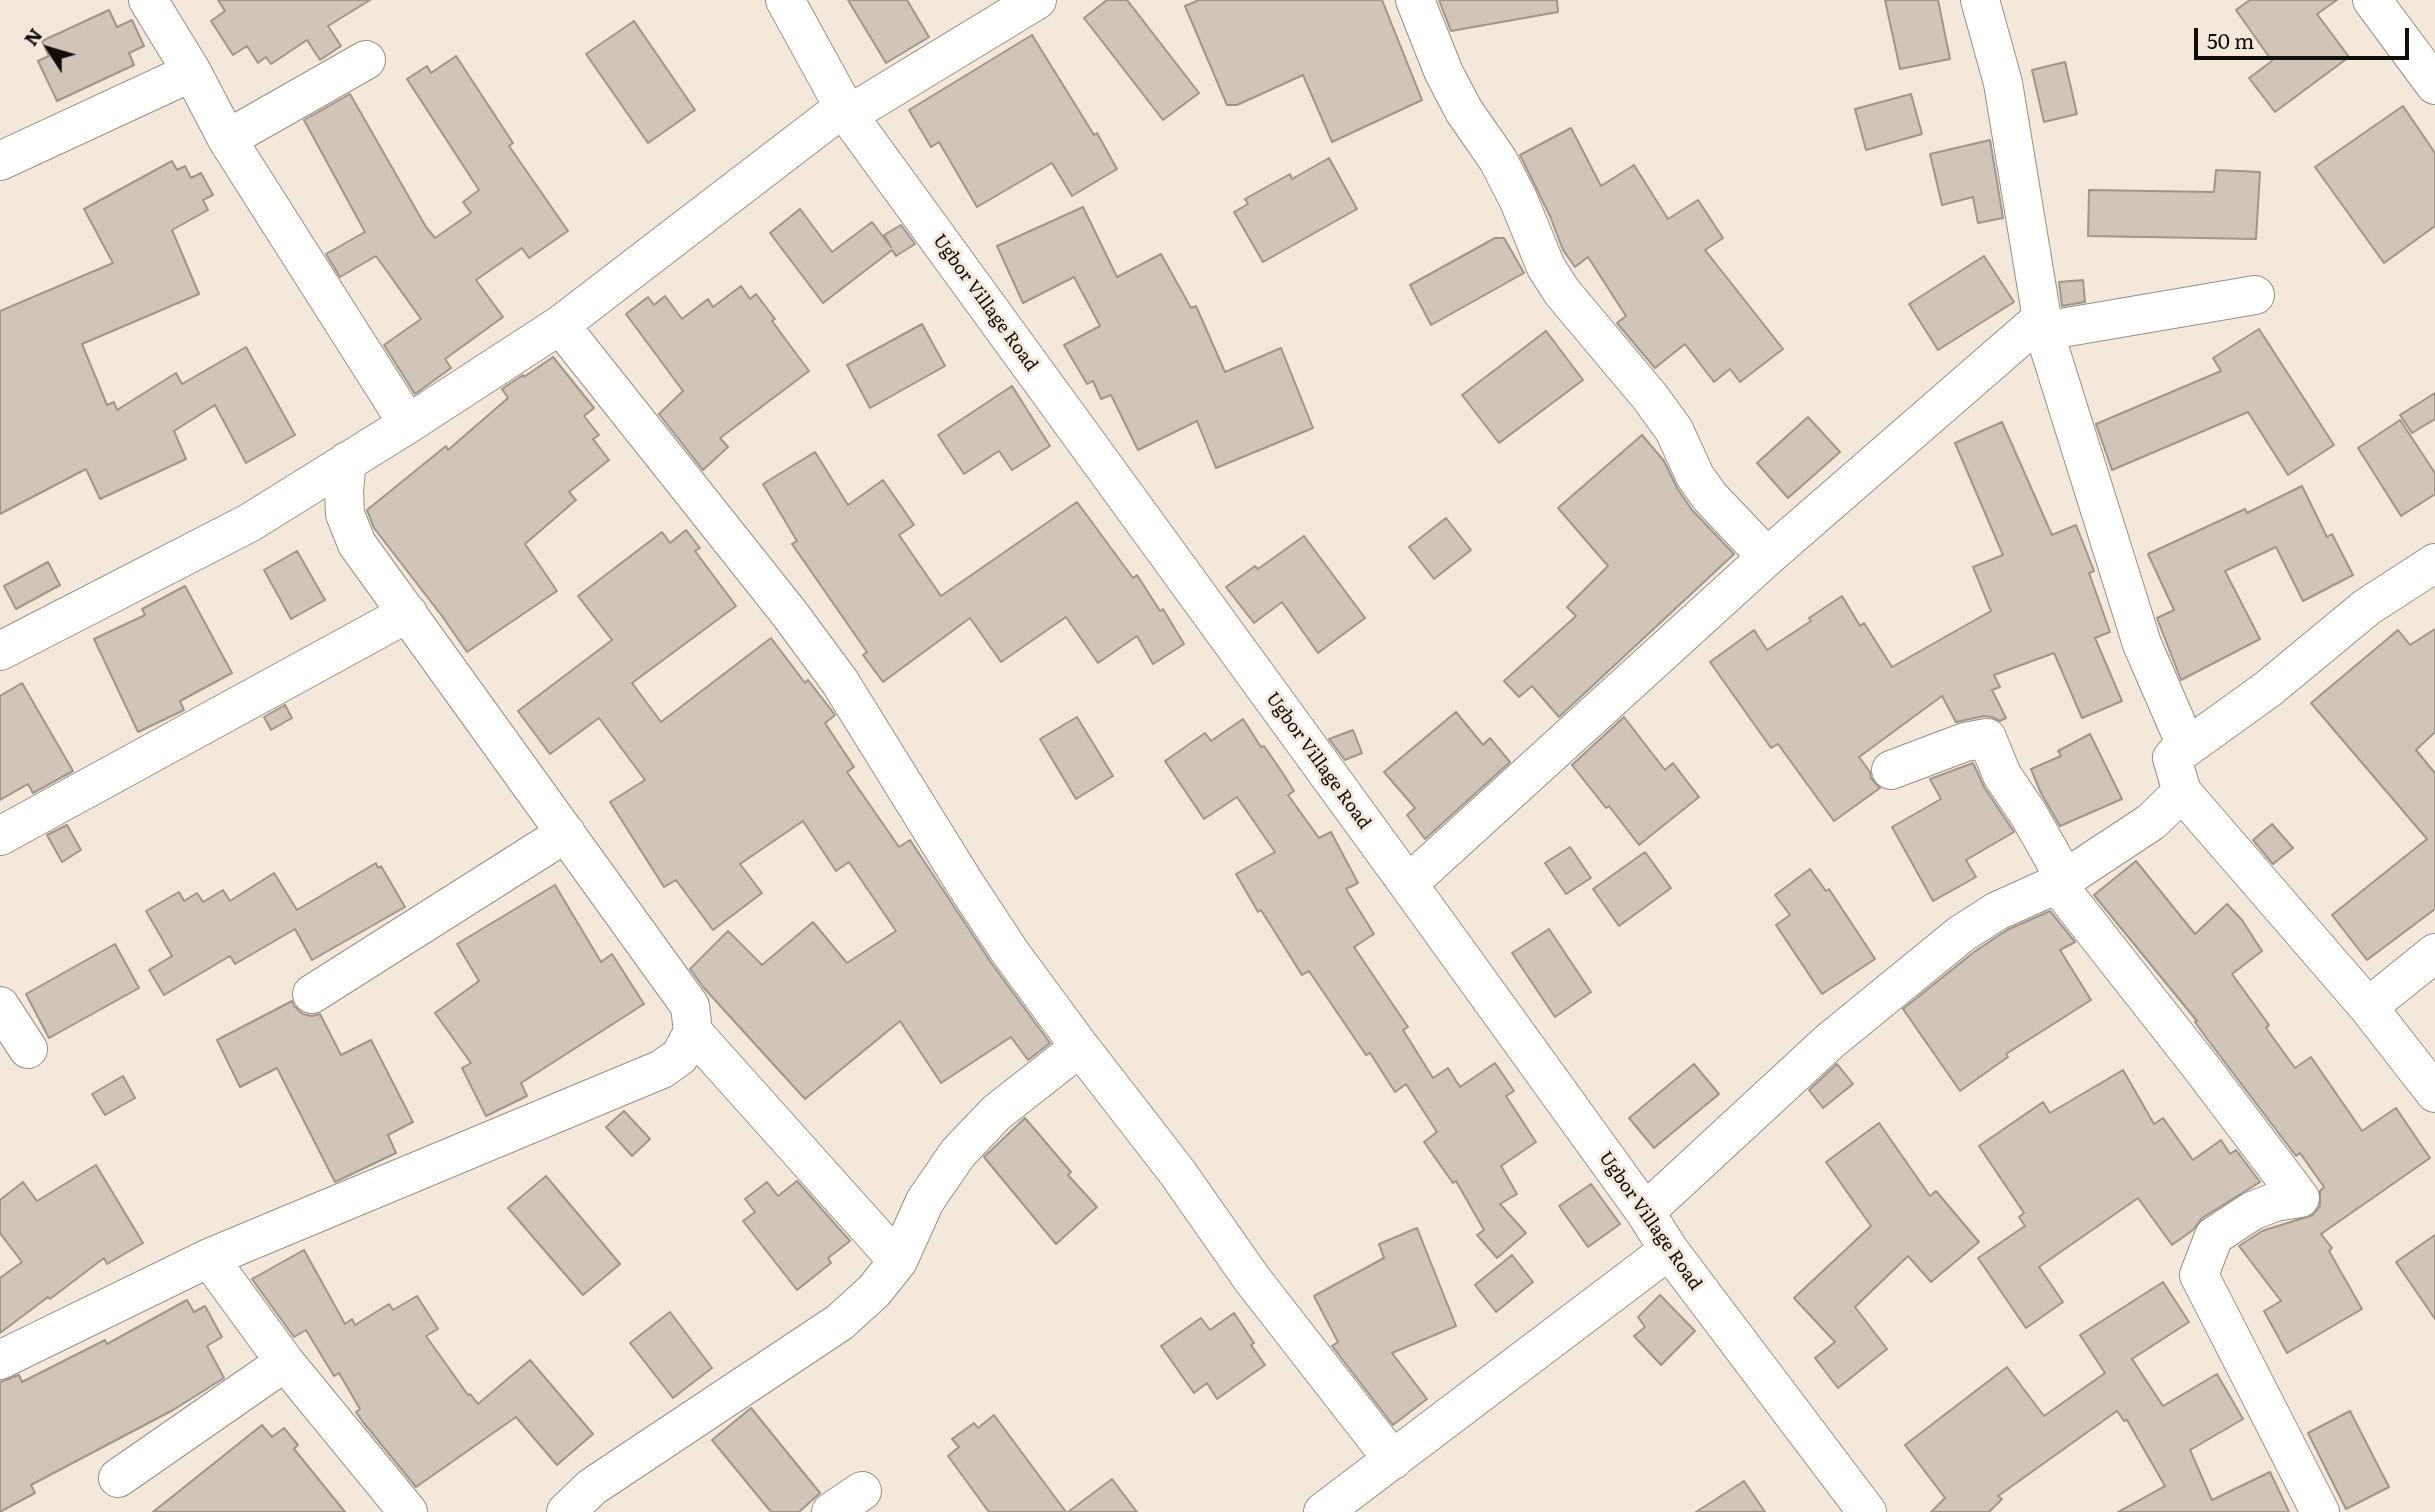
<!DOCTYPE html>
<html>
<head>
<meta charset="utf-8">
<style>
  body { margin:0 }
  #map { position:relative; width:2435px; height:1512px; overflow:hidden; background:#f3e8da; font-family:Literata,serif }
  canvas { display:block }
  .north { position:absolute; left:14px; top:14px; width:70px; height:70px; -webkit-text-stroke:5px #f3e8da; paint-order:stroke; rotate:307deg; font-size:19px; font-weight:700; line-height:28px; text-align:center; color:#110d09 }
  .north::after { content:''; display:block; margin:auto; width:24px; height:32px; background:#110d09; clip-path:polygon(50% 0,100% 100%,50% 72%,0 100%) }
  .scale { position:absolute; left:2194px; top:28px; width:215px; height:32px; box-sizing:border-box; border:4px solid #110d09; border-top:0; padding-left:9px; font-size:21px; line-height:24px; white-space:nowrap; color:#110d09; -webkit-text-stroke:5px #f3e8da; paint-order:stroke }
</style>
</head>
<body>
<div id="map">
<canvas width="2435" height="1512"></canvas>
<div class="north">N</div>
<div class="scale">50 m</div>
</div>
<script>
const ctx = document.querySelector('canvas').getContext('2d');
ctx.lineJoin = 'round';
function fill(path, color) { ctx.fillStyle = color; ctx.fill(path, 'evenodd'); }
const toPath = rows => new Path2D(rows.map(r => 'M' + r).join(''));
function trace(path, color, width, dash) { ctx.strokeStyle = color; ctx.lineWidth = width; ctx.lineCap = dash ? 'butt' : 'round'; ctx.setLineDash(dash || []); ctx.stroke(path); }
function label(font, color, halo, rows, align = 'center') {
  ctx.font = font + ' Literata,serif'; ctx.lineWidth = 6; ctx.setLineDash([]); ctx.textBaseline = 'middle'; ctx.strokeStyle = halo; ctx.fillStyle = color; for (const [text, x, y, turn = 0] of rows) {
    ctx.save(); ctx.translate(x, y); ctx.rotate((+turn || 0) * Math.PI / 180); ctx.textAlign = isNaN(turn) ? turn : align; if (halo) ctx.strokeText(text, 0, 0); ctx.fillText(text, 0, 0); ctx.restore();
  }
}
const building = toPath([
  [218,0,370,0,328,26,341,46,320,60,307,40,271,64,266,57,258,63,247,46,233,55,211,21,225,11,218,0],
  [848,0,907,0,929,37,886,63,848,0],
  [1107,0,1127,0,1199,93,1163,120,1084,18,1107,0],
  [1199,0,1382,0,1422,100,1332,142,1303,75,1237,105,1227,105,1185,6,1199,0],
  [1439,0,1557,0,1558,12,1451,31,1439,0],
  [1885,0,1938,0,1950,59,1900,69,1885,0],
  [2250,0,2337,0,2317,14,2349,57,2275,112,2249,78,2272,61,2236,10,2250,0],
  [109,10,117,27,132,20,144,46,129,53,134,65,57,101,38,61,49,56,42,41,109,10],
  [634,21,695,110,648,143,586,54,634,21],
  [1032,35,1094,135,1097,133,1117,169,1072,196,1052,163,977,207,939,142,931,147,909,110,1032,35],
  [456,56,513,143,509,146,568,231,529,258,522,248,476,280,503,317,445,359,451,368,415,394,384,345,421,319,376,256,340,277,326,254,365,232,304,120,350,94,426,227,435,238,471,213,463,202,479,190,407,79,427,66,431,73,456,56],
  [2065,62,2077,114,2044,122,2032,70,2065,62],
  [1911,94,1922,134,1866,150,1855,109,1911,94],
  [2403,106,2435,153,2435,226,2384,263,2315,167,2403,106],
  [1571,128,1601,186,1634,165,1668,219,1698,200,1723,238,1705,250,1783,349,1740,382,1730,369,1714,382,1685,344,1655,368,1617,323,1626,316,1588,257,1575,267,1563,250,1550,216,1520,155,1571,128],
  [1990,140,2003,218,1978,223,1973,197,1942,205,1930,154,1990,140],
  [1329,158,1357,209,1263,262,1234,212,1248,204,1245,199,1290,174,1292,179,1329,158],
  [172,161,177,170,185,166,191,178,201,173,213,195,203,200,208,210,172,230,199,294,82,344,107,405,114,402,117,410,176,373,182,384,246,347,295,435,246,463,215,405,174,431,186,459,100,499,86,469,0,514,0,311,113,263,84,209,172,161],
  [2216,170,2260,172,2256,239,2088,236,2089,190,2214,192,2216,170],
  [1083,207,1117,277,1161,254,1191,308,1196,306,1225,372,1281,348,1313,428,1216,468,1197,421,1138,450,1111,395,1101,399,1093,381,1087,384,1064,345,1100,326,1074,277,1023,303,997,246,1083,207],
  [800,209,832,252,872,222,891,247,884,235,901,225,915,244,896,256,892,250,823,303,770,233,800,209],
  [1495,238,1504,238,1524,273,1431,325,1410,285,1495,238],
  [1984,256,2014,302,1938,350,1909,304,1984,256],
  [2083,280,2085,302,2062,306,2059,282,2083,280],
  [741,286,750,299,756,294,775,319,772,321,809,371,720,438,728,447,703,470,659,414,683,391,626,314,648,297,654,305,665,296,682,319,708,299,713,307,741,286],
  [922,324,945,366,870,408,847,365,922,324],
  [2259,329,2334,445,2288,475,2248,412,2112,470,2096,424,2221,371,2213,358,2259,329],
  [1546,331,1583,380,1499,443,1462,395,1546,331],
  [553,357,594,408,584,416,599,435,593,439,609,460,569,492,576,500,525,544,557,591,467,652,442,616,374,528,367,510,446,446,448,450,508,398,502,389,523,375,524,377,553,357],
  [1012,386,1050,446,1012,470,999,451,964,474,938,435,1012,386],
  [2435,393,2435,419,2412,433,2400,415,2435,393],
  [1808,417,1840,452,1788,498,1757,463,1808,417],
  [2400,420,2435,473,2435,494,2401,516,2358,448,2400,420],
  [2002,422,2052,535,2076,525,2094,571,2089,573,2110,632,2095,638,2122,701,2082,718,2054,653,1994,675,2000,687,1992,690,2006,718,2000,721,1992,717,1984,716,1956,722,1942,696,1859,757,1870,772,1871,778,1880,788,1834,821,1778,744,1771,748,1710,662,1754,630,1767,650,1811,621,1809,618,1842,596,1860,626,1864,623,1892,667,1991,611,1973,567,2003,555,1955,443,2002,422],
  [1642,435,1664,461,1677,488,1692,510,1734,554,1559,717,1532,686,1519,697,1504,681,1576,616,1567,607,1608,566,1558,508,1642,435],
  [815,452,848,505,883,480,914,525,899,535,941,596,1077,502,1133,578,1137,575,1160,611,1163,609,1184,644,1153,664,1137,636,1098,663,1066,617,1001,662,970,618,883,682,863,655,867,652,792,544,797,541,763,484,815,452],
  [2302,486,2327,537,2332,534,2353,575,2303,601,2276,547,2225,571,2260,639,2181,680,2157,618,2174,610,2148,554,2245,509,2247,513,2302,486],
  [1446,518,1471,550,1434,579,1409,547,1446,518],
  [686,530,700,548,695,551,736,606,632,683,661,722,771,638,805,683,808,680,835,715,825,723,854,767,847,772,899,847,910,840,992,964,1050,1043,1028,1060,1011,1037,941,1083,900,1021,805,1099,704,988,690,969,728,931,762,965,813,922,847,963,896,931,849,862,836,871,803,821,740,864,762,893,713,930,676,880,664,887,610,802,645,780,599,718,550,754,518,711,612,640,578,596,662,532,670,543,686,530],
  [1304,536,1365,618,1318,653,1282,602,1254,623,1226,587,1255,566,1258,569,1304,536],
  [297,551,325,600,291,619,264,570,297,551],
  [48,562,60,585,16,609,4,586,48,562],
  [185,586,232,673,180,701,184,710,138,732,94,639,145,615,142,609,185,586],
  [2435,629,2435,732,2416,750,2435,773,2435,909,2367,960,2332,915,2427,839,2311,703,2398,630,2410,645,2435,629],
  [22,683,73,771,33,793,28,784,0,800,0,696,22,683],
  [285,705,292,718,271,730,264,717,285,705],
  [1456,712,1483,745,1490,738,1510,762,1425,839,1407,815,1415,808,1384,772,1456,712],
  [1077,717,1113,776,1076,799,1040,739,1077,717],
  [1624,717,1665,770,1673,763,1699,797,1639,845,1609,806,1606,808,1572,765,1624,717],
  [1243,719,1261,747,1264,746,1282,772,1294,791,1288,795,1319,838,1331,832,1358,883,1346,889,1374,934,1354,947,1408,1027,1403,1030,1433,1078,1448,1068,1460,1087,1495,1063,1514,1091,1506,1096,1536,1142,1501,1166,1517,1194,1500,1204,1526,1233,1497,1258,1477,1235,1484,1230,1456,1181,1453,1183,1424,1142,1437,1132,1406,1084,1395,1092,1370,1053,1366,1055,1309,971,1302,975,1261,910,1258,912,1236,874,1275,852,1237,797,1204,819,1165,761,1205,733,1211,741,1243,719],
  [1353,730,1362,753,1345,760,1329,739,1353,730],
  [2090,734,2122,799,2060,826,2041,793,2031,769,2061,756,2058,751,2090,734],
  [1973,763,1984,787,2014,832,1966,860,1976,877,1933,901,1892,827,1941,799,1930,779,1973,763],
  [2272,824,2293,848,2273,864,2253,840,2272,824],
  [67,825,81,850,62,862,47,835,67,825],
  [1570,847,1591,878,1566,894,1545,863,1570,847],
  [1645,852,1671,888,1619,926,1593,889,1645,852],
  [2136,861,2195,934,2227,904,2242,920,2262,951,2232,974,2269,1025,2266,1028,2295,1068,2311,1057,2362,1131,2396,1108,2430,1158,2321,1234,2332,1248,2329,1251,2362,1309,2287,1353,2264,1311,2281,1301,2239,1246,2262,1231,2313,1215,2320,1206,2320,1191,2324,1187,2300,1153,2296,1156,2208,1040,2195,1022,2197,1021,2094,895,2136,861],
  [376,863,378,868,381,866,405,907,312,960,295,929,235,964,230,956,164,995,149,970,172,956,146,911,179,892,184,901,197,893,203,902,223,890,230,901,274,873,297,910,376,863],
  [1810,869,1826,891,1829,889,1875,959,1822,994,1776,925,1790,915,1775,895,1810,869],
  [555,885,601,962,612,954,644,1004,521,1083,527,1096,486,1116,462,1068,471,1063,435,1013,479,981,457,944,555,885],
  [2050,911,2075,942,2060,950,2091,1000,2006,1054,2008,1057,1960,1091,1903,1009,1974,952,2007,930,2050,911],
  [1549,929,1591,992,1555,1017,1512,953,1549,929],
  [115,944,139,988,49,1038,26,994,115,944],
  [292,1001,294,1006,303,1014,312,1016,320,1014,341,1055,371,1040,413,1122,388,1135,396,1153,335,1182,277,1068,240,1087,217,1040,292,1001],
  [1694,1064,1719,1094,1654,1148,1629,1118,1694,1064],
  [1837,1064,1853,1084,1823,1108,1809,1090,1837,1064],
  [2123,1070,2154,1124,2163,1118,2193,1160,2221,1140,2230,1154,2236,1150,2260,1182,2202,1218,2193,1230,2172,1245,2138,1198,2039,1267,2063,1302,2026,1328,1978,1258,2025,1226,2019,1217,2024,1213,1979,1146,2043,1102,2050,1113,2123,1070],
  [123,1076,135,1098,105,1115,92,1094,123,1076],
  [624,1111,650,1139,632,1156,606,1127,624,1111],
  [1025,1118,1071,1172,1068,1175,1097,1207,1056,1244,984,1157,1025,1118],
  [1879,1123,1930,1196,1936,1191,1979,1242,1931,1282,1908,1256,1855,1307,1887,1349,1838,1388,1815,1358,1835,1342,1794,1298,1871,1226,1826,1162,1879,1123],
  [96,1165,143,1243,107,1264,104,1258,50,1299,48,1297,0,1333,0,1278,22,1262,0,1233,0,1200,23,1182,37,1201,96,1165],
  [546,1176,620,1264,583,1295,508,1208,546,1176],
  [797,1181,850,1241,828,1258,831,1263,797,1290,743,1221,755,1212,745,1199,767,1182,778,1196,797,1181],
  [1591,1184,1620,1224,1588,1247,1559,1206,1591,1184],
  [1417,1228,1456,1326,1392,1353,1427,1399,1393,1425,1332,1346,1338,1342,1314,1296,1384,1258,1379,1244,1417,1228],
  [2435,1235,2435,1319,2396,1262,2435,1235],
  [304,1250,345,1324,352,1319,355,1325,389,1304,393,1310,417,1296,438,1329,426,1336,468,1395,470,1394,478,1404,530,1360,593,1434,557,1465,516,1417,416,1487,363,1422,356,1412,360,1409,339,1373,334,1376,306,1330,294,1337,252,1279,304,1250],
  [1512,1255,1533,1282,1496,1312,1475,1285,1512,1255],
  [2163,1282,2189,1322,2132,1359,2163,1406,2217,1374,2243,1419,2190,1450,2212,1500,2270,1472,2289,1512,2118,1512,2165,1486,2127,1420,2124,1421,2117,1411,1998,1496,2002,1499,1989,1512,1931,1512,1945,1498,1905,1445,2007,1367,2044,1416,2105,1373,2080,1335,2163,1282],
  [1660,1295,1695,1331,1661,1365,1634,1336,1645,1327,1638,1317,1660,1295],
  [187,1300,194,1312,205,1306,222,1337,207,1346,224,1378,173,1410,31,1485,35,1493,0,1512,0,1382,19,1375,22,1382,105,1340,107,1344,187,1300],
  [670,1312,712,1368,673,1398,630,1343,670,1312],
  [1234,1313,1254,1343,1251,1345,1265,1365,1217,1399,1207,1383,1194,1393,1161,1346,1201,1318,1210,1330,1234,1313],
  [751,1408,820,1493,799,1512,771,1512,712,1440,751,1408],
  [2350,1411,2389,1487,2346,1509,2308,1433,2350,1411],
  [994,1415,1066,1512,989,1512,948,1456,959,1447,952,1439,974,1423,978,1428,994,1415],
  [262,1425,272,1437,284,1428,298,1445,294,1449,345,1512,153,1512,262,1425],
  [1112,1479,1137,1512,1068,1512,1112,1479],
  [1744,1481,1765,1512,1696,1512,1744,1481]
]);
fill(building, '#d0c5b8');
trace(building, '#a09689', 2);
const minor = toPath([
  [148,0,192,72,227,139,408,424],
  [785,0,848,115,1408,884,1645,1212,1669,1250,1867,1512],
  [1415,0,1444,73,1464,111,1498,160,1519,201,1546,267,1562,292,1650,397,1674,430,1695,476,1710,497,1767,557],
  [2372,0,2435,85],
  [848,115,1037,0],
  [227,139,366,60],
  [0,161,192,72],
  [560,325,789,613,840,682,964,882,1010,952,1080,1047,1177,1172,1252,1279,1393,1460],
  [2044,331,2255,295],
  [0,651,249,523,408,424,560,325,844,107],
  [2172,758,2268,689,2367,607,2435,563],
  [1891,770,1965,742,1987,738,2002,775,2029,815,2065,879],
  [2182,792,2368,1007,2435,1093],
  [0,836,408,613],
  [1408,884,1767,557,2042,318],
  [2057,884,2204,1071,2300,1198,2275,1202,2252,1211,2214,1236,2199,1275,2320,1512],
  [312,994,566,833],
  [0,1006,28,1049],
  [2368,1007,2435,953],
  [693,1032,898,1261],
  [1645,1212,1830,1041,1961,934,1997,911,2057,884,2151,822,2182,792,2172,758,2185,743,2142,644,2044,331,2003,83,1980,0],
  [209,1258,285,1362,408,1512],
  [0,1360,209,1258,662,1069,680,1056,693,1032,690,1006,357,544,345,514,344,490,347,461],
  [118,1478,285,1362],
  [566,1512,592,1487,840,1322,874,1291,898,1261,925,1201,958,1153,996,1113,1080,1047],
  [831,1512,862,1491],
  [1323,1512,1669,1250]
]);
trace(minor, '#998f83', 40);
trace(minor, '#fff', 38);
label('18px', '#110d09', '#f3e8da', [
  ["Ugbor Village Road",985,303,54],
  ["Ugbor Village Road",1318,761,54],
  ["Ugbor Village Road",1650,1221,55]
]);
</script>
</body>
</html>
